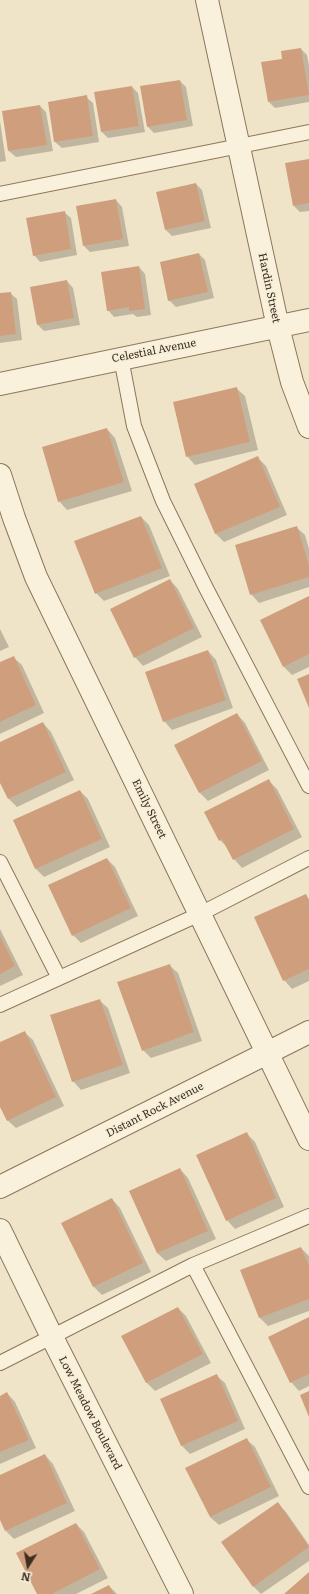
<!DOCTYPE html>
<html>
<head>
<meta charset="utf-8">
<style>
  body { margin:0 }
  #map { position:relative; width:309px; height:1594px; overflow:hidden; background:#f0e4c8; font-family:Literata,serif }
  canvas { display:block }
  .north { position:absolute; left:8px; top:1546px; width:40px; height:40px; -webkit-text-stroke:3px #f7eed8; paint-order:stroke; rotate:191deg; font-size:11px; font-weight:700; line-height:16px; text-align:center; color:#3d2e20 }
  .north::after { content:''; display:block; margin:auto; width:14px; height:18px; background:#3d2e20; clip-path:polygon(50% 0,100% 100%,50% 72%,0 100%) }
</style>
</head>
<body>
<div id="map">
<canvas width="309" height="1594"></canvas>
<div class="north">N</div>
</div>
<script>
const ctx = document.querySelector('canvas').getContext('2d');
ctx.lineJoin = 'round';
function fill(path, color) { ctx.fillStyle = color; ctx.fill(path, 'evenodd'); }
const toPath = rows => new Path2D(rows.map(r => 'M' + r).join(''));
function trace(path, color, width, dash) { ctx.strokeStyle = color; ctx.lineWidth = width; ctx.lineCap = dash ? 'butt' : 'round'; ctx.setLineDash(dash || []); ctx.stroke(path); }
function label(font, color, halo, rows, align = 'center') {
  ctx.font = font + ' Literata,serif'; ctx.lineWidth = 3.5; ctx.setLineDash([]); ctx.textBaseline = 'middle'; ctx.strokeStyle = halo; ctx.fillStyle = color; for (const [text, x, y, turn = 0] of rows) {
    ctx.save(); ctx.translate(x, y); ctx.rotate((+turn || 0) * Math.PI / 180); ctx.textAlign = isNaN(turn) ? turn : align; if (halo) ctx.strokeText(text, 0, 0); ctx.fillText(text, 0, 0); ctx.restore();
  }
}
fill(toPath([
  [301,49,307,55,309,66,309,102,275,108,269,102,283,60],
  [180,81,186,87,193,126,154,133,148,127],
  [132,87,138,93,145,132,108,138,102,132,95,93],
  [86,97,93,103,99,142,62,148,55,142,49,103],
  [40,106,46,112,53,151,16,157,9,151,3,112],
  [0,121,6,161,0,162],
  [309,160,309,211,300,212,294,206],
  [196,184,202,190,211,228,172,236,166,230,157,193],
  [116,200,122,207,129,246,90,252,84,246],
  [64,212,71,218,77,255,40,262,34,255],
  [199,254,205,260,214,298,176,307,169,300],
  [139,267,145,274,151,315,137,317,133,314,114,317,108,310],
  [67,281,73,288,80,325,44,331,38,325],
  [10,293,17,299,22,340,0,343,0,294],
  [236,388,245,396,258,450,195,465,187,456],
  [107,429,115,438,132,491,67,510,59,501],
  [258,458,266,466,287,515,224,542,216,534,195,485],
  [141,517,149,525,170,576,104,601,96,593],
  [296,527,305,535,309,549,309,587,259,603,251,594],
  [170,580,178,589,202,637,143,666,135,657],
  [309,597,309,667,292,675,284,667],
  [0,629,9,647,0,651],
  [208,651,216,660,233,708,172,730,164,721],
  [13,657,22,665,44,713,0,734,0,663],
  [237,714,245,723,269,770,208,801,200,793,176,746],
  [43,723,51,732,74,780,17,807,8,798,0,781,0,743],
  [268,780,277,789,302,837,242,868,234,859,228,848,220,840],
  [80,791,88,799,110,847,44,877,36,869,14,820],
  [107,859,115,867,138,916,81,943,73,935],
  [306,895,309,899,309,981,292,989,284,980],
  [0,929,23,975,0,986],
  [169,965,178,973,202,1041,151,1058,143,1050],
  [99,1000,108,1008,130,1073,81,1090,73,1081],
  [24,1032,33,1040,64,1106,16,1128,7,1120,0,1104,0,1043],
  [247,1134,255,1142,284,1207,235,1229,227,1220],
  [180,1169,188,1178,216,1239,166,1261,157,1253,130,1191],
  [112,1199,120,1208,151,1272,102,1295,94,1287,63,1223],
  [301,1248,309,1256,309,1311,268,1326,260,1318,242,1271],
  [178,1308,186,1316,211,1363,155,1391,147,1383,123,1336],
  [309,1318,309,1386,299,1391,291,1382],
  [216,1375,225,1383,245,1429,190,1454,182,1446,161,1399],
  [7,1393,15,1402,36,1448,0,1464,0,1397],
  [246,1439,255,1447,279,1496,219,1525,210,1517],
  [45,1455,53,1464,75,1511,14,1539,6,1531,0,1518,0,1476],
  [278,1504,286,1512,309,1545,309,1561,261,1594,253,1586],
  [76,1524,84,1532,108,1578,76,1594,38,1594],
  [109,1586,117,1594,93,1594]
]), '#0003');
fill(toPath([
  [301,48,309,95,268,102,261,62,282,59,281,51],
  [180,80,187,120,147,127,140,86],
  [132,86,139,126,101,132,94,92],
  [87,95,93,136,54,142,48,102],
  [40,105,47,145,8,151,2,111],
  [309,159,309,203,293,206,285,163],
  [196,183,205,221,165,230,156,192],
  [116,199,123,239,83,246,76,206],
  [65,211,71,249,33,256,26,218],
  [199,253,208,292,168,301,160,262],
  [139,266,145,309,129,311,129,307,107,311,101,272],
  [67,280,74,318,37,325,30,287],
  [11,292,16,334,0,336,0,293],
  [237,387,250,442,186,457,173,402],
  [107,428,124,482,58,502,42,447],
  [258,456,280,507,215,534,194,484],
  [141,516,162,568,95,594,74,541],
  [297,526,309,565,309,577,250,595,235,545],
  [170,579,194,628,134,658,110,609],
  [309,596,309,654,283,667,260,620],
  [208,650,226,700,163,722,145,672],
  [14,656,36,705,0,722,0,662],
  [309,674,309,708,297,679],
  [237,713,262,761,199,793,174,745],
  [43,722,66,772,8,799,0,783,0,742],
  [269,779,294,829,233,860,222,839,219,841,204,812],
  [80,790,102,839,35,869,13,820],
  [107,858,131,908,72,936,48,885],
  [306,894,309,901,309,969,283,981,254,917],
  [0,936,15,966,0,974],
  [170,964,194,1032,142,1051,117,982],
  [100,999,123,1065,72,1082,50,1015],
  [25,1031,56,1097,7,1121,0,1107,0,1042],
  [247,1132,276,1198,226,1221,196,1155],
  [180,1168,208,1231,157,1253,129,1191],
  [112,1198,143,1263,93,1287,61,1223],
  [301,1247,309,1266,309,1299,259,1318,240,1270],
  [178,1307,203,1354,146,1383,121,1336],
  [309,1317,309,1374,290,1383,268,1337],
  [217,1374,238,1421,181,1446,160,1399],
  [309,1391,309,1417,300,1395],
  [7,1392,29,1440,0,1452,0,1396],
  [247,1438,271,1487,210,1517,185,1468],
  [45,1454,67,1503,5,1531,0,1520,0,1475],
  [278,1502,309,1547,253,1587,221,1542],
  [76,1523,100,1569,52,1594,37,1594,16,1553],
  [309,1572,309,1594,284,1594],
  [109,1585,114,1594,91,1594]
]), '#cf9f7d');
const service = toPath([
  [0,194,309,132],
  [121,358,134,426,163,501,206,588,309,786],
  [0,862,59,978],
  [0,1005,200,914,309,858],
  [193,1265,309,1487],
  [0,1363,193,1265,309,1216]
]);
const minor = toPath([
  [207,0,278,327,292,382,309,427],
  [0,384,309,320],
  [0,475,14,518,36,577,309,1139],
  [0,1187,309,1032],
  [0,1230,52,1337,182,1594]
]);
trace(service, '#8d765c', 16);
trace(minor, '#8d765c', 24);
trace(service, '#faf1dc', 14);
trace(minor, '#faf1dc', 22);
label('11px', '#3d2e20', '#f7eed8', [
  ["Hardin Street",269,288,78],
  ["Celestial Avenue",154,351,-11],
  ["Emily Street",149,809,64],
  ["Distant Rock Avenue",155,1110,-27],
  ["Low Meadow Boulevard",90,1413,63]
]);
</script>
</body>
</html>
